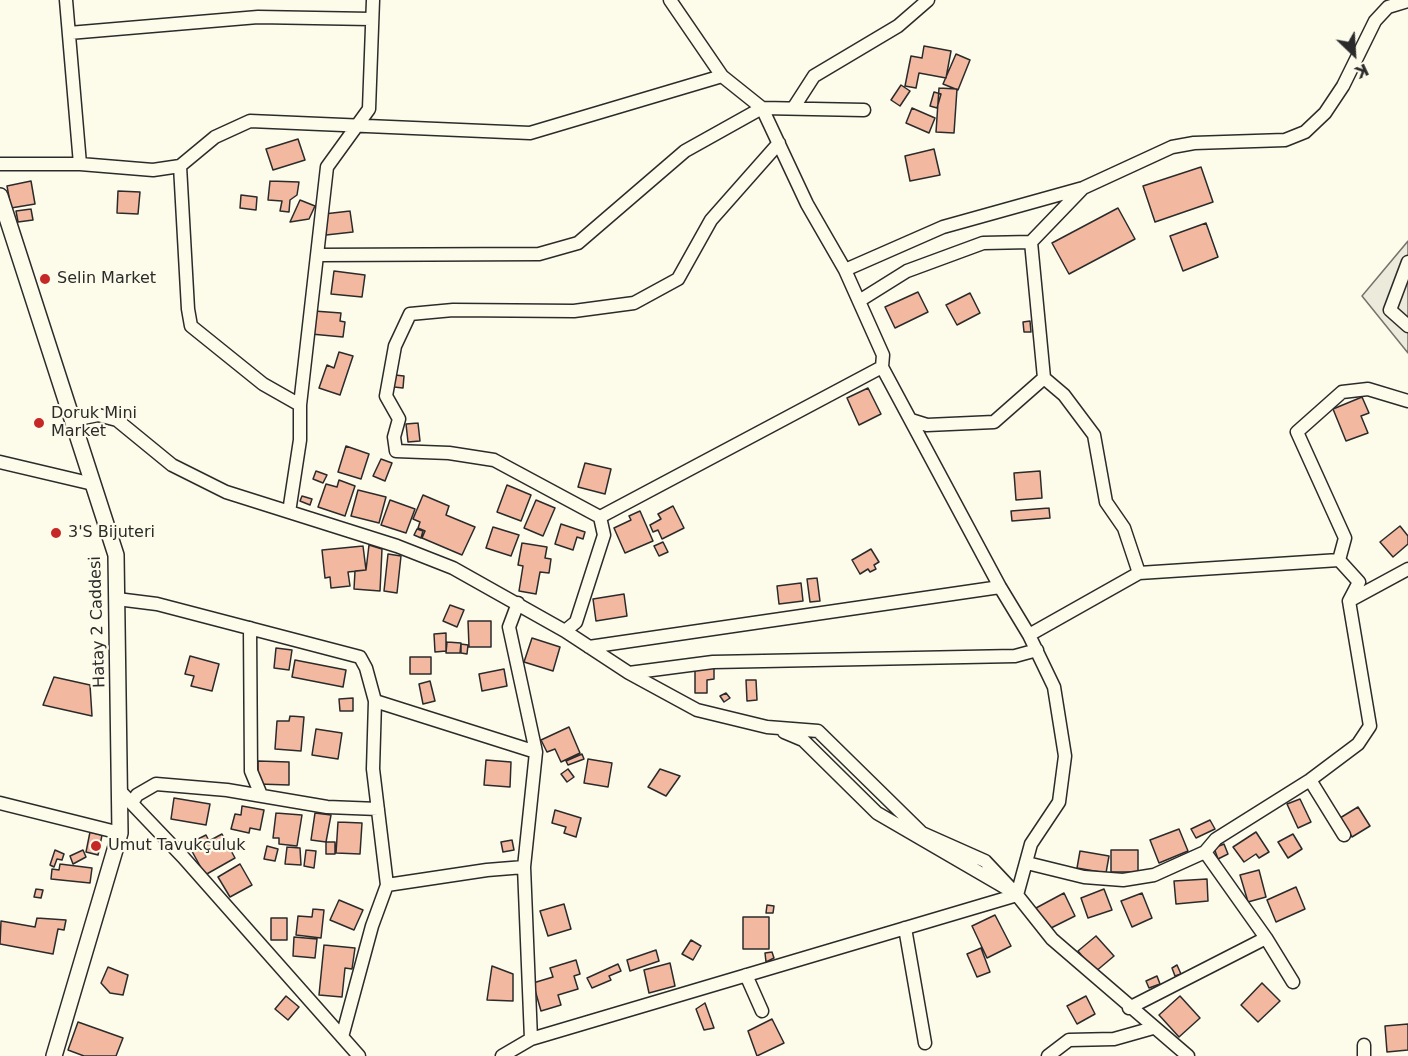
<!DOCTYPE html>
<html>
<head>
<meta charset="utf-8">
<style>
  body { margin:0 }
  #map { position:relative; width:1408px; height:1056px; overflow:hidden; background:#fdfbea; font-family:"DejaVu Sans",sans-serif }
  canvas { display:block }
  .north { position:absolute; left:1324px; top:24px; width:60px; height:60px; -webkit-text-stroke:4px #fdfbea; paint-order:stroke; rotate:155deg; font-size:16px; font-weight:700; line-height:24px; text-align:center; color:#2b2b2b }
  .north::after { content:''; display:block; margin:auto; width:21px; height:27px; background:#2b2b2b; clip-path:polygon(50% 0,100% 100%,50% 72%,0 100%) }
</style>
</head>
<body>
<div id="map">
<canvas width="1408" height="1056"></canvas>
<div class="north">K</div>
</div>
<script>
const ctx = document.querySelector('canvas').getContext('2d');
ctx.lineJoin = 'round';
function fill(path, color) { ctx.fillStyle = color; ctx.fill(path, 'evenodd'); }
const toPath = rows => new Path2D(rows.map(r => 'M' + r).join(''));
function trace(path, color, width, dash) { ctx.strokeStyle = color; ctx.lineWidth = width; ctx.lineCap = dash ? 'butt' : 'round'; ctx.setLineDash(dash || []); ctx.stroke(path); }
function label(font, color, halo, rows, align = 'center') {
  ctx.font = font + ' "DejaVu Sans",sans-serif'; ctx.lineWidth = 4.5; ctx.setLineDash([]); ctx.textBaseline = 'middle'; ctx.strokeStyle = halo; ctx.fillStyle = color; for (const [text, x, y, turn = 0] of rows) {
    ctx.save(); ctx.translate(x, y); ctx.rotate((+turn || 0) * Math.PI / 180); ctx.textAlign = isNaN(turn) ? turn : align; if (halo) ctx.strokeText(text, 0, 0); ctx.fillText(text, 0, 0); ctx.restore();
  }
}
const green = toPath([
  [1408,241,1408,353,1362,296,1408,241]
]);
fill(green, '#ecebdb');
trace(green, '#74746e', 1.5);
const building = toPath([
  [924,46,951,51,946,78,919,73,916,88,905,86,911,56,922,58,924,46],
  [956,54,970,60,958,90,943,84,956,54],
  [901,85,910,91,900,106,891,100,901,85],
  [939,88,957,89,954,133,936,132,939,88],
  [934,92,941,94,937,108,930,106,934,92],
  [912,108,935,118,929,133,906,123,912,108],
  [298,139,305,160,273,170,266,149,298,139],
  [934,149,940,175,910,181,905,156,934,149],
  [1201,167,1213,202,1155,222,1143,186,1201,167],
  [31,181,35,204,11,208,7,186,31,181],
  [270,181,299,182,297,195,290,200,289,212,280,211,282,201,268,200,270,181],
  [118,191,140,192,138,214,117,213,118,191],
  [241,195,257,197,256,210,240,208,241,195],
  [300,200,315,206,309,219,290,222,300,200],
  [1118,208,1135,239,1069,274,1052,243,1118,208],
  [31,209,33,220,18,222,16,211,31,209],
  [350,211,353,232,326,235,324,214,350,211],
  [1206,223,1218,257,1183,271,1170,236,1206,223],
  [334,271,365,275,362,297,331,294,334,271],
  [918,292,928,312,895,328,885,307,918,292],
  [970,293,980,313,957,325,946,305,970,293],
  [314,311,341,313,340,321,345,322,343,337,311,334,314,311],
  [1030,321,1031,332,1024,332,1023,322,1030,321],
  [339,352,353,356,340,395,319,388,327,365,334,368,339,352],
  [395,375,404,376,403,388,394,387,395,375],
  [868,388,881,414,859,425,847,398,868,388],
  [1362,397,1369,413,1361,416,1368,433,1346,441,1333,409,1362,397],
  [418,423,420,441,408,442,406,424,418,423],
  [346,446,369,454,361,479,338,472,346,446],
  [381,459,392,463,385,481,373,476,381,459],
  [585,463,611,469,605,494,578,487,585,463],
  [316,471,327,475,323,483,313,479,316,471],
  [1040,471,1042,498,1016,500,1014,473,1040,471],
  [339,480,355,486,345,516,318,507,326,484,337,487,339,480],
  [507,485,531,495,521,521,497,512,507,485],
  [358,490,386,497,379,523,351,516,358,490],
  [423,495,449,506,446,515,475,527,462,555,422,538,425,531,418,528,420,522,413,519,423,495],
  [302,496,312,499,310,505,300,501,302,496],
  [390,500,415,509,406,533,381,525,390,500],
  [536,500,555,508,543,536,524,528,536,500],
  [673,506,684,528,662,539,658,530,653,532,650,525,661,519,658,514,673,506],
  [1049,508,1050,518,1012,521,1011,511,1049,508],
  [640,511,653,541,625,553,614,528,631,520,629,516,640,511],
  [561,524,585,532,583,539,577,537,573,550,555,544,561,524],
  [1400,526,1408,536,1408,544,1393,557,1380,542,1400,526],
  [493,527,519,535,511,556,486,548,493,527],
  [417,529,423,531,421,538,414,535,417,529],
  [663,542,668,552,659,556,654,546,663,542],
  [522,543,547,547,545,558,551,559,549,573,540,572,536,594,519,591,523,566,518,565,522,543],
  [369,545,382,549,380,591,354,589,355,571,366,570,369,545],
  [363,546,366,570,348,572,350,586,331,588,330,577,325,578,322,550,363,546],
  [871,549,879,562,874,565,876,569,870,572,868,569,860,574,852,560,871,549],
  [388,554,401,556,397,593,384,591,388,554],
  [817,578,820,601,810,602,807,579,817,578],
  [801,583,803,601,779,604,777,586,801,583],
  [624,594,627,616,596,621,593,599,624,594],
  [450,605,464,610,457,627,443,621,450,605],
  [468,621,491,621,491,647,469,647,468,621],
  [446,633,446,651,435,652,434,634,446,633],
  [532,638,560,647,553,671,524,662,532,638],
  [447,642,461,643,460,653,446,653,447,642],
  [461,644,468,645,467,654,461,653,461,644],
  [276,648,292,650,289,670,274,668,276,648],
  [190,656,219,664,212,691,191,686,194,676,185,674,190,656],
  [410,657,431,657,431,674,410,674,410,657],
  [295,660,346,670,343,687,292,677,295,660],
  [695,667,714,667,714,679,707,680,707,693,695,693,695,667],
  [504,669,507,686,482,691,479,674,504,669],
  [54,677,90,685,92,716,43,705,54,677],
  [746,680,756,680,757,700,747,701,746,680],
  [430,681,435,701,423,704,419,684,430,681],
  [726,693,730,698,724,702,720,696,726,693],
  [353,698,353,711,340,711,339,699,353,698],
  [290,716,304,717,301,751,275,749,277,721,289,721,290,716],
  [569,727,580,753,561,762,555,749,547,752,541,740,569,727],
  [316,729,342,733,338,759,312,755,316,729],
  [582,754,584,759,568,765,566,761,582,754],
  [588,759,612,763,608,787,584,783,588,759],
  [486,760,511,762,510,787,484,785,486,760],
  [258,761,289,762,289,785,258,784,258,761],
  [568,769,574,777,567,782,561,774,568,769],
  [660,769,680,776,666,796,648,787,660,769],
  [174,798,210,804,206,825,171,819,174,798],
  [1300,799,1311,822,1298,828,1287,804,1300,799],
  [242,806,264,810,260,830,250,828,249,833,231,829,235,814,241,815,242,806],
  [1358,807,1370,826,1352,837,1340,818,1358,807],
  [555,810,581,818,576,837,564,833,566,827,552,823,555,810],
  [276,813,302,815,297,846,279,844,279,838,273,838,276,813],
  [315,813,331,815,326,842,311,840,315,813],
  [1210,820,1215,829,1196,838,1191,829,1210,820],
  [338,822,362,823,360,854,336,853,338,822],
  [1179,829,1188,851,1159,863,1150,840,1179,829],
  [90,832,102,835,98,855,86,852,90,832],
  [1256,832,1269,852,1259,858,1256,854,1244,862,1233,847,1256,832],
  [222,834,235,858,205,875,188,844,206,835,209,841,222,834],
  [1293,834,1302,849,1288,858,1278,842,1293,834],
  [512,840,514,850,503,852,501,842,512,840],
  [326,842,335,842,335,854,326,854,326,842],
  [1224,844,1228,854,1218,859,1214,848,1224,844],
  [267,846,278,849,275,861,264,859,267,846],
  [287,847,300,848,301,865,285,864,287,847],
  [55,850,64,854,62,860,57,859,54,867,50,865,55,850],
  [83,850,86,857,73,864,70,856,83,850],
  [306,850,316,851,314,868,304,866,306,850],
  [1111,850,1138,850,1138,872,1111,872,1111,850],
  [1080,851,1109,856,1106,873,1077,868,1080,851],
  [60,864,92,868,90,883,51,879,52,869,59,870,60,864],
  [240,864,252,885,230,897,218,877,240,864],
  [1259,870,1266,897,1248,902,1240,875,1259,870],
  [1207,879,1208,901,1176,904,1174,881,1207,879],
  [1296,887,1305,909,1276,922,1267,900,1296,887],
  [36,889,43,890,41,898,34,897,36,889],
  [1104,889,1112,910,1088,918,1081,898,1104,889],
  [1064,893,1075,916,1047,930,1036,908,1064,893],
  [1142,893,1152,918,1132,927,1121,901,1142,893],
  [339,900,363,910,354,930,330,920,339,900],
  [564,904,571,929,548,936,540,911,564,904],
  [767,905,774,906,773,913,766,913,767,905],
  [313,909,324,910,321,938,296,935,298,916,312,917,313,909],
  [995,915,1011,946,987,958,972,926,995,915],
  [743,917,769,917,769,949,743,949,743,917],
  [37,918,66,920,64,930,58,929,53,954,0,944,1,921,35,927,37,918],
  [271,918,287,918,287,940,271,940,271,918],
  [1096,936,1114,956,1095,972,1078,951,1096,936],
  [294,937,317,939,315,958,293,956,294,937],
  [691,940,701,946,693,960,682,954,691,940],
  [324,945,355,948,352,969,345,968,342,997,319,995,324,945],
  [981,948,990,972,977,977,967,954,981,948],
  [656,950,659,961,630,971,627,960,656,950],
  [772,952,774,958,766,962,765,953,772,952],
  [576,960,580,974,574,976,578,989,558,995,561,1005,541,1011,533,983,553,977,550,968,576,960],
  [670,963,675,986,649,993,644,970,670,963],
  [618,964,621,971,609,976,611,980,592,988,587,978,618,964],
  [1177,965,1181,974,1175,976,1172,968,1177,965],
  [492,966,513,974,513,1001,487,1000,492,966],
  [108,967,128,975,123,995,110,993,101,983,108,967],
  [1157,976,1160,984,1149,988,1146,981,1157,976],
  [1262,983,1280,1001,1258,1022,1241,1005,1262,983],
  [286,996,299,1007,288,1020,275,1009,286,996],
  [1086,996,1095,1014,1077,1024,1067,1006,1086,996],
  [1180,996,1200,1018,1179,1037,1159,1015,1180,996],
  [705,1003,714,1028,704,1030,696,1009,705,1003],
  [772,1019,784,1043,757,1056,748,1031,772,1019],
  [78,1022,123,1038,116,1056,84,1056,68,1050,78,1022],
  [1408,1024,1408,1050,1387,1052,1385,1026,1408,1024]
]);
fill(building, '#f2b8a0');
trace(building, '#2b2b2b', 1.5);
const minor = toPath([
  [66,0,80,164],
  [670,0,722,76,762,108,807,204,845,270,883,355,882,367,1000,587,1029,635,1054,687,1065,756,1059,802,1031,844,1017,895,1052,939,1188,1056],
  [69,33,258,17,371,19],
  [794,107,814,76,898,26,928,0],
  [0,164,80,164,153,170,180,166,215,137,250,121,530,133,722,76],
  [180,166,188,309,191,326,263,384,300,405],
  [318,255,539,254,578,243,685,151,762,108,864,110],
  [1408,262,1390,310,1408,326],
  [845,270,943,227,1083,188,1172,147,1194,143,1285,140,1305,132,1325,113,1343,86,1375,21,1388,7,1408,1],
  [859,301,907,271,983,243,1031,242,1082,189],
  [73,420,98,415,117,420,172,465,226,492,397,546,453,568,565,631,576,622,604,535,600,517,494,460,449,453,396,451,394,437,399,419,386,396,395,346,410,314,453,310,574,311,634,303,678,279,711,220,779,143],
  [911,420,927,425,994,422,1044,378],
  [0,462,93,484],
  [289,512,300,440,300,405,327,167,369,109,373,0],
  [600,517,882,367],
  [1339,560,1345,538,1297,432,1342,392,1368,389,1408,401],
  [1139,573,1339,560,1359,582,1349,601,1408,569],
  [117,599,157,604,360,657,366,668,375,701,373,769,387,885,372,926,342,1037],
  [250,628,251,771,261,795],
  [565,631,629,673,713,662,1015,656,1037,650],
  [1029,635,1139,573,1124,528,1106,502,1094,435,1064,395,1044,378,1031,242],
  [589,647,1000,587],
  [629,673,697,710,767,727,818,731,922,833,985,861,1017,895],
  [375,701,536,752],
  [784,732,803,740,877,813,1006,888],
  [1310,780,1344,835],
  [119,790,183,857,359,1056],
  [0,803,120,833],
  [132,803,137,795,156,784,227,790,327,807,378,809],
  [1027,863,1084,877,1123,880,1154,875,1205,852,1216,839,1310,780,1358,744,1370,726,1349,601],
  [387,885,487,870,524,867],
  [905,928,925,1043],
  [1266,938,1293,982],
  [746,975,762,1011],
  [1129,1008,1266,938,1205,852],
  [531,1039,1017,895],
  [1364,1045,1364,1056],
  [502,1056,531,1039,524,867,536,752,509,627,518,603],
  [1048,1056,1069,1040,1114,1039,1153,1028]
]);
const tertiary = toPath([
  [0,196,116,555,120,833,54,1056]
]);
trace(minor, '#2b2b2b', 15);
trace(tertiary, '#2b2b2b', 18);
trace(minor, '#fdfbea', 12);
trace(tertiary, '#fdfbea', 15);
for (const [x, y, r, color] of [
  [45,279,6,"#c62828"],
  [39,423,6,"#c62828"],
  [56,533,6,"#c62828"],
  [96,846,6,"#c62828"]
]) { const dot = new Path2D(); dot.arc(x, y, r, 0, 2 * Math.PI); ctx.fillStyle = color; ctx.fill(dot); trace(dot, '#fdfbea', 2); }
label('16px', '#2b2b2b', '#fdfbea', [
  ["Selin Market",57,279],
  ["Doruk Mini",51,414],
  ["Market",51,432],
  ["3'S Bijuteri",68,533],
  ["Umut Tavukçuluk",108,846]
], 'left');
label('16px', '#2b2b2b', '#fdfbea', [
  ["Hatay 2 Caddesi",98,622,-92]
]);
</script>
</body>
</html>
